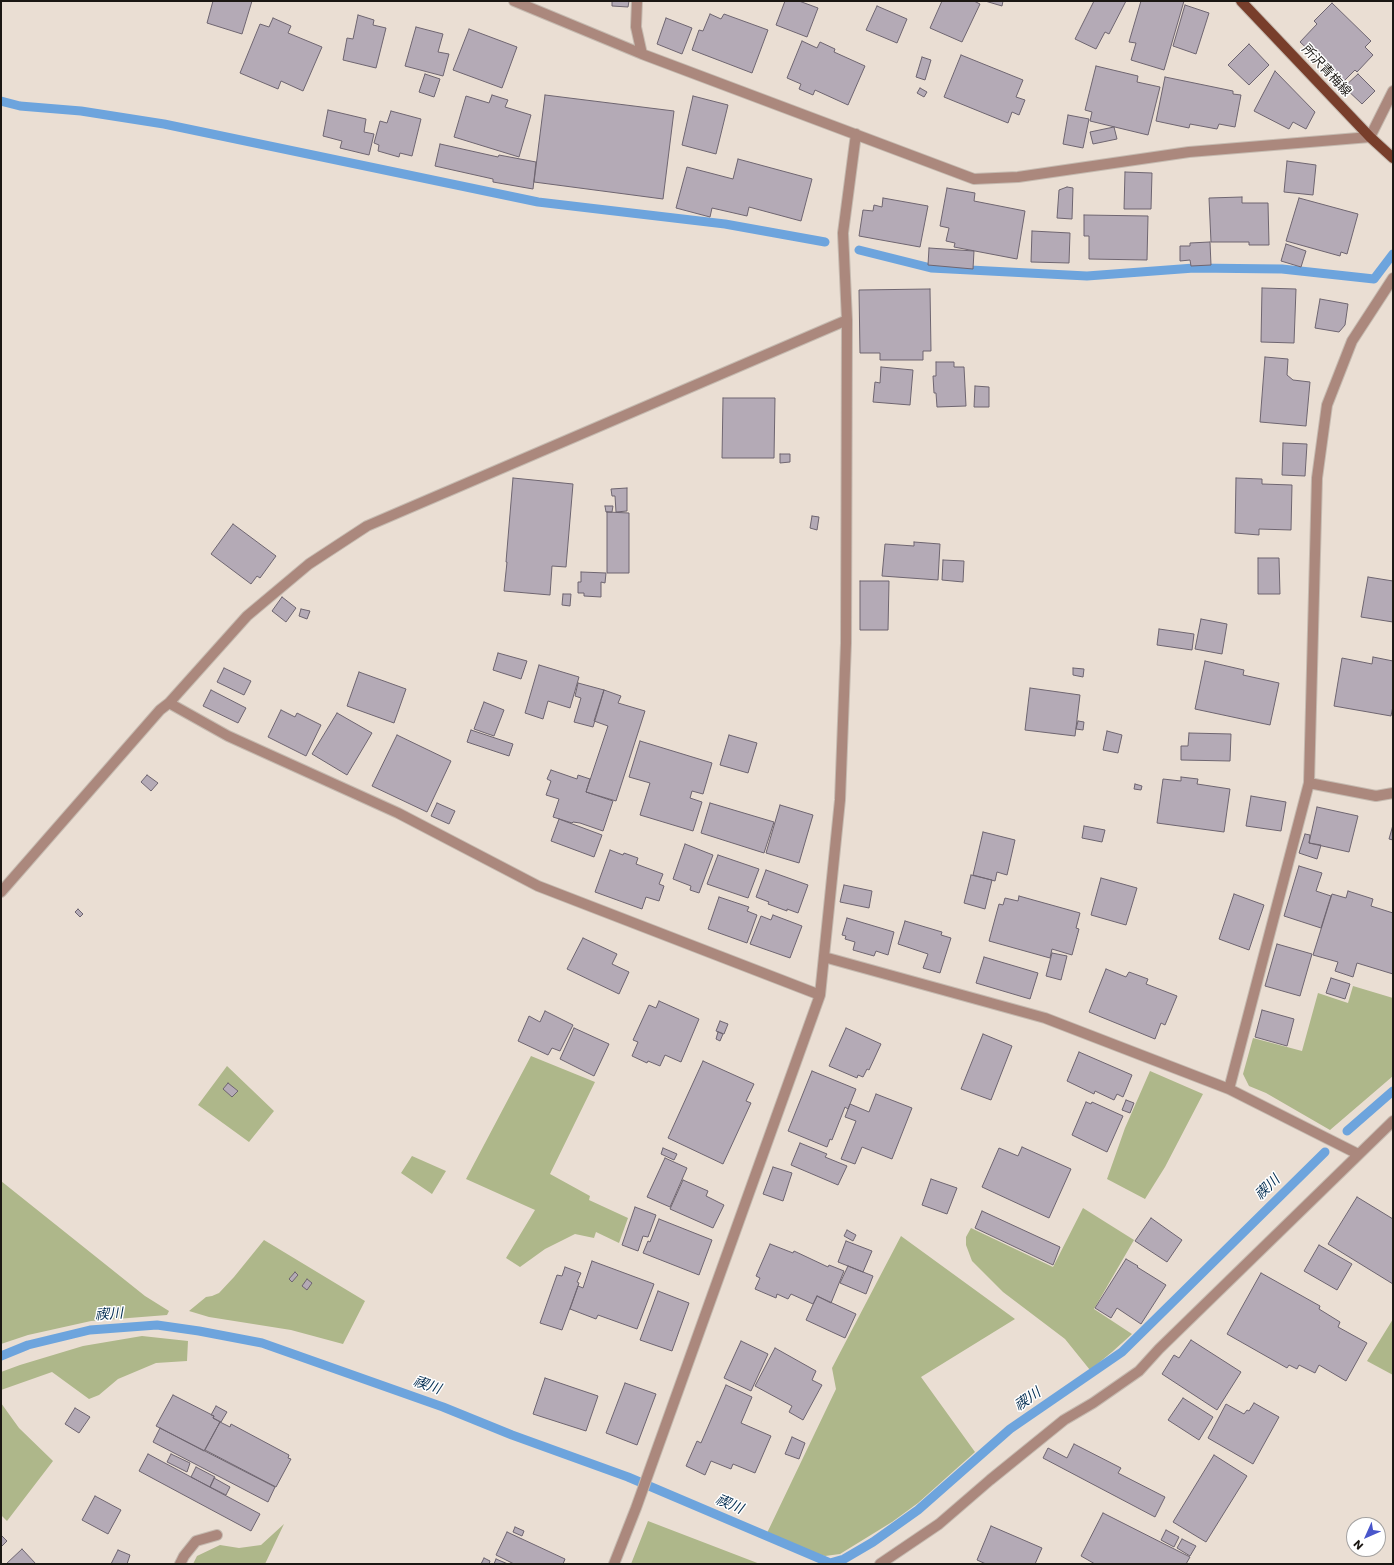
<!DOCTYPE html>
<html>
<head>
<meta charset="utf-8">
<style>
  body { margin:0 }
  #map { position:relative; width:1394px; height:1565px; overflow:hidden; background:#eaded3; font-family:Poppins,sans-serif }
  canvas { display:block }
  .frame { position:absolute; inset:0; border:2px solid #1b1713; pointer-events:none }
  .north { position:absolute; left:1346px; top:1517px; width:40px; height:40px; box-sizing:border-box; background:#fff; border:1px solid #a4a2a1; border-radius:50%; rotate:225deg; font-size:11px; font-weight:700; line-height:16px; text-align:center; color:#1b1713 }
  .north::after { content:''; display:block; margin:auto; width:14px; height:18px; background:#4956cb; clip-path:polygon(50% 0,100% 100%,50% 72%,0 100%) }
</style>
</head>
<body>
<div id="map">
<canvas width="1394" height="1565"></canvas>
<div class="frame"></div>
<div class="north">N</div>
</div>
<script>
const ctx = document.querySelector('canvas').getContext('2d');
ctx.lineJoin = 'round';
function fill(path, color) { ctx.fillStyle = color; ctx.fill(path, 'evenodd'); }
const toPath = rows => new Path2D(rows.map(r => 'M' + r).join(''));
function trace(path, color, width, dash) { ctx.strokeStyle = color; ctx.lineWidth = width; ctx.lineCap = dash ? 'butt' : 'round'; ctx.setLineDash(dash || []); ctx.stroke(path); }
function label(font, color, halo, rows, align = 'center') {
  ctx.font = font + ' Poppins,"Noto Sans JP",sans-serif'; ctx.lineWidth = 3; ctx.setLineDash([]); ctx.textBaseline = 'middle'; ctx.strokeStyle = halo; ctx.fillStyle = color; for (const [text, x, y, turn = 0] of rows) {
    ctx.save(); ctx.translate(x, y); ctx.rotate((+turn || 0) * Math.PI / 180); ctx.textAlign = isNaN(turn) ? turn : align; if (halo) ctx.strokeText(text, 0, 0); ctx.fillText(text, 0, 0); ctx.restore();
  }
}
fill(toPath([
  [1353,986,1393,998,1393,1076,1330,1130,1266,1093,1249,1086,1243,1074,1253,1038,1302,1051,1318,993,1348,1003],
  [531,1056,595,1082,550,1174,590,1196,589,1200,628,1218,619,1243,596,1232,594,1238,575,1234,545,1249,520,1267,506,1258,535,1210,466,1179],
  [227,1066,274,1111,249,1142,198,1105],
  [1150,1071,1203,1094,1165,1167,1145,1199,1107,1179,1125,1128],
  [412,1156,446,1171,432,1194,401,1173],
  [1,1181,145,1296,169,1311,167,1315,91,1321,28,1335,1,1344],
  [1083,1208,1134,1240,1094,1309,1132,1334,1112,1352,1090,1370,1065,1339,1003,1292,972,1261,966,1245,966,1237,971,1228,1053,1267],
  [901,1236,1015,1319,921,1377,975,1452,918,1503,892,1522,840,1554,825,1556,815,1553,767,1533,836,1389,832,1368],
  [264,1240,365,1301,343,1344,291,1330,209,1317,189,1311,206,1297,212,1296,219,1293,234,1277],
  [1393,1319,1393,1339,1392,1342,1393,1343,1393,1375,1367,1361],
  [142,1336,188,1341,187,1361,156,1363,118,1379,99,1395,89,1399,52,1372,1,1390,1,1372,20,1365,83,1346],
  [1,1403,19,1428,53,1461,7,1521,1,1515],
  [648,1521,760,1564,631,1564],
  [284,1524,265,1564,193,1564,197,1556,220,1545,239,1548,261,1545]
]), '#aeb78a');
trace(toPath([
  [1,101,20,106,81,111,164,124,538,202,725,224,825,242],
  [859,250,931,268,1087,276,1194,268,1282,269,1374,279,1393,254],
  [1347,1131,1393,1091],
  [1,1356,28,1345,90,1330,157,1325,199,1331,262,1343,443,1407,512,1435,628,1477,830,1563,844,1559,873,1542,918,1510,1010,1429,1122,1352,1325,1152]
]), '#6da4dd', 9);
const building = toPath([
  [213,1,252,1,242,34,207,23,213,1],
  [612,1,629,1,628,7,612,6,612,1],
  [785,1,799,1,818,8,807,37,776,25,785,1],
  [942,1,974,1,980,4,962,42,930,28,942,1],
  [985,1,1003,1,1002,6,985,1],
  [1094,1,1126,1,1109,34,1105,32,1096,49,1075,39,1094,1],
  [1141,1,1184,1,1164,70,1131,60,1136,43,1129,42,1141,1],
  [1332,3,1371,41,1365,47,1373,55,1357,72,1355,70,1343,82,1300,42,1317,24,1314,21,1332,3],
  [1185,5,1209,13,1196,54,1173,46,1185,5],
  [877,6,907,19,897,43,866,30,877,6],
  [710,14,721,19,724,14,768,30,752,73,692,50,699,30,703,31,710,14],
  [358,15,374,20,373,25,386,28,376,68,343,60,347,38,353,39,358,15],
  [273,18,291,26,288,33,322,47,303,91,281,81,278,89,240,73,260,24,269,27,273,18],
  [666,18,692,28,682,54,657,44,666,18],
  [416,27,443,34,438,52,449,54,443,76,405,66,416,27],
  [469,29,517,47,502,88,453,70,469,29],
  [802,41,817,48,820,42,835,49,834,52,865,66,848,105,815,90,813,95,799,89,801,84,787,78,802,41],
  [1249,44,1269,65,1249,85,1228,65,1249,44],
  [961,55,1023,80,1016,97,1025,100,1019,115,1012,112,1008,123,944,97,961,55],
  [922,57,931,60,925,80,916,77,922,57],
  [1096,66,1138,76,1137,82,1160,87,1148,135,1090,121,1092,112,1085,110,1096,66],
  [1275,71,1315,112,1306,129,1293,122,1289,129,1254,111,1275,71],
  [425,74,440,79,434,97,419,92,425,74],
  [1358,74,1375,91,1362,104,1344,87,1358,74],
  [1165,77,1233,91,1233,94,1241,95,1235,127,1219,124,1217,129,1190,124,1189,128,1156,121,1165,77],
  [920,88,927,92,924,97,917,93,920,88],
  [492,95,508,100,505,107,531,115,519,157,454,137,466,96,489,103,492,95],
  [545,95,674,111,663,199,534,182,545,95],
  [693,96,728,105,716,154,682,145,693,96],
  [328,110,366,119,364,132,374,134,369,155,340,148,342,141,323,136,328,110],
  [391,111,421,119,412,156,400,153,399,157,378,151,379,145,374,143,380,121,387,123,391,111],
  [1068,115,1089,119,1083,148,1063,144,1068,115],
  [1114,127,1117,139,1093,144,1090,132,1114,127],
  [440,144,498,157,499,155,536,162,533,189,493,182,493,179,435,166,440,144],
  [738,159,812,179,801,221,749,207,747,216,712,208,710,217,676,208,687,167,733,179,738,159],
  [1287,161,1316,165,1313,195,1284,192,1287,161],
  [1125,172,1152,173,1151,209,1124,209,1125,172],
  [1067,187,1073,188,1072,219,1057,218,1059,190,1067,187],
  [947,188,975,193,974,201,1025,211,1017,259,954,247,955,243,946,241,949,228,940,226,947,188],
  [1242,197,1242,203,1268,203,1269,245,1249,245,1249,242,1211,242,1209,198,1242,197],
  [883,198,928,206,920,247,859,236,863,210,873,211,874,205,882,207,883,198],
  [1299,198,1358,214,1347,254,1341,252,1340,256,1286,241,1299,198],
  [1084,215,1148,216,1147,260,1089,259,1089,236,1084,236,1084,215],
  [1032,231,1070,233,1069,263,1031,262,1032,231],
  [1210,242,1211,265,1191,266,1190,260,1180,261,1180,246,1190,246,1190,243,1210,242],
  [1286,244,1306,251,1301,267,1281,261,1286,244],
  [929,248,974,251,973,269,928,265,929,248],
  [1262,288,1296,289,1294,343,1261,342,1262,288],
  [930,289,931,351,923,351,923,360,880,360,880,353,860,353,859,290,930,289],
  [1320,299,1348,304,1345,325,1339,332,1315,328,1320,299],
  [1265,357,1288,359,1287,375,1293,380,1310,382,1306,426,1260,422,1265,357],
  [936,362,954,362,954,367,964,367,966,406,937,407,936,393,934,393,933,376,936,376,936,362],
  [881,367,913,370,910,405,873,402,875,382,880,383,881,367],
  [975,386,989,387,989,407,974,407,975,386],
  [723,398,775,398,774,458,722,458,723,398],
  [1283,443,1307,444,1305,476,1282,475,1283,443],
  [780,454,790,454,790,462,780,463,780,454],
  [513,478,573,484,566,567,552,566,550,595,504,591,507,562,506,562,513,478],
  [1236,478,1262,479,1262,484,1292,485,1291,530,1259,529,1259,535,1235,533,1236,478],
  [627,488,627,511,616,512,615,496,612,496,611,489,627,488],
  [605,506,613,506,612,512,606,512,605,506],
  [607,512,629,513,629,573,607,573,607,512],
  [812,516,819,517,817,530,810,528,812,516],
  [233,524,276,556,260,578,257,576,251,584,211,554,233,524],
  [914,542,940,544,938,580,882,576,885,544,914,546,914,542],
  [1258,558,1279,558,1280,594,1258,594,1258,558],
  [943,560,964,561,963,582,942,580,943,560],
  [581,572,606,573,605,583,601,582,601,597,584,596,584,593,578,593,578,582,581,582,581,572],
  [1368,577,1393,581,1393,622,1361,617,1368,577],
  [860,581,889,581,888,630,860,630,860,581],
  [563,594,571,594,570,606,562,605,563,594],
  [282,597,296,608,286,622,272,611,282,597],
  [301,609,310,611,307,619,299,616,301,609],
  [1201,619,1227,624,1222,654,1195,649,1201,619],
  [1159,629,1194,634,1192,650,1157,645,1159,629],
  [498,653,527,661,521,679,493,670,498,653],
  [1373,657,1393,661,1393,706,1391,716,1334,706,1342,658,1372,664,1373,657],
  [1205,661,1244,670,1243,675,1279,683,1270,725,1195,709,1205,661],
  [539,665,579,677,570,708,548,701,543,719,525,713,539,665],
  [224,668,251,681,244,695,217,682,224,668],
  [1073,668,1084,669,1083,677,1073,675,1073,668],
  [359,672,406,689,394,723,347,706,359,672],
  [578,683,604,690,593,727,574,722,581,698,575,696,578,683],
  [1030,688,1080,695,1075,736,1025,730,1030,688],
  [211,690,246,708,238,723,203,706,211,690],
  [604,690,621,696,618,703,645,711,616,801,586,792,608,726,594,721,604,690],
  [484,702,504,710,494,736,474,729,484,702],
  [281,710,295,717,297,713,321,725,306,756,268,737,281,710],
  [337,713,372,733,347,775,312,754,337,713],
  [1078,721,1084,722,1083,730,1076,729,1078,721],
  [471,730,513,744,509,756,467,742,471,730],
  [1107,731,1122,735,1118,753,1103,750,1107,731],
  [1189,733,1231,734,1230,761,1181,760,1181,746,1188,746,1189,733],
  [397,735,451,761,427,812,372,786,397,735],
  [729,735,757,743,748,773,720,765,729,735],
  [640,741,712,763,703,794,692,791,690,798,702,802,693,831,640,815,650,783,629,777,640,741],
  [551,770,577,779,578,775,590,779,586,792,613,801,603,831,580,823,573,822,572,823,553,817,559,799,546,795,551,781,547,779,551,770],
  [147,775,158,783,151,791,141,782,147,775],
  [1181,777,1198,779,1197,784,1230,789,1224,832,1157,823,1163,779,1181,781,1181,777],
  [1135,784,1142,786,1141,790,1134,789,1135,784],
  [1251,796,1286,802,1281,831,1246,826,1251,796],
  [437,803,455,811,449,824,431,816,437,803],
  [710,803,774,822,764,853,701,833,710,803],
  [780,805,813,815,799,863,766,853,780,805],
  [1317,807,1358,816,1349,852,1309,843,1317,807],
  [559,819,602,835,594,857,551,841,559,819],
  [1393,825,1393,840,1389,839,1393,825],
  [1084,826,1105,830,1102,842,1082,838,1084,826],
  [983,832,1015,840,1007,875,997,872,995,881,973,875,983,832],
  [1305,834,1310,835,1309,843,1321,845,1317,859,1299,853,1305,834],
  [685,844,713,855,699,893,690,890,691,886,673,879,685,844],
  [610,850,623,855,624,853,638,858,636,864,663,874,659,884,664,886,659,901,646,897,642,909,595,892,610,850],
  [718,855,759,869,748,898,707,884,718,855],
  [1299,866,1322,873,1316,891,1331,896,1321,928,1284,916,1299,866],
  [766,870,808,885,798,913,787,909,787,911,768,904,769,902,756,897,766,870],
  [971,875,992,880,985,909,964,903,971,875],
  [1101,878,1137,888,1126,925,1091,915,1101,878],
  [844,885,872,891,869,908,840,902,844,885],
  [1348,891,1373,899,1371,906,1393,913,1393,974,1357,963,1353,977,1335,971,1338,962,1313,955,1332,894,1346,898,1348,891],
  [1234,894,1264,905,1249,950,1219,939,1234,894],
  [1019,896,1080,913,1076,928,1079,929,1072,955,1052,949,1050,958,989,941,999,904,1003,905,1005,898,1018,901,1019,896],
  [719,897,749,907,747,911,757,915,747,943,708,929,719,897],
  [78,909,83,914,80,917,75,912,78,909],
  [773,915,802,926,790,958,750,944,761,916,771,920,773,915],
  [847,918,894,932,888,955,876,951,874,956,853,950,855,942,845,939,846,936,842,935,847,918],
  [905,921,942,932,941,935,951,938,940,973,923,968,928,954,898,944,905,921],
  [583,938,617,954,612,964,629,972,619,994,567,969,583,938],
  [1277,944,1312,954,1300,996,1265,986,1277,944],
  [1052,953,1067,956,1061,980,1046,976,1052,953],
  [984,957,1038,973,1030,999,976,983,984,957],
  [1106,969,1126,977,1129,972,1148,979,1146,984,1177,996,1165,1025,1161,1023,1155,1039,1089,1012,1106,969],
  [1331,978,1350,984,1345,999,1326,993,1331,978],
  [659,1001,699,1019,681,1062,665,1055,660,1066,648,1061,647,1063,632,1056,638,1042,633,1040,649,1005,656,1008,659,1001],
  [1262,1010,1294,1019,1287,1046,1255,1037,1262,1010],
  [545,1011,573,1025,560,1051,552,1048,548,1055,518,1041,529,1016,540,1022,545,1011],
  [720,1021,728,1024,724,1034,716,1031,720,1021],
  [574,1028,609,1044,594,1076,560,1059,574,1028],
  [846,1028,881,1044,869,1070,867,1069,863,1077,858,1075,857,1078,829,1066,846,1028],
  [718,1032,723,1034,720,1041,716,1039,718,1032],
  [983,1034,1012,1046,991,1100,961,1089,983,1034],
  [1079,1052,1132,1075,1123,1097,1117,1094,1114,1100,1095,1091,1094,1094,1067,1081,1079,1052],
  [703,1061,754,1084,746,1101,751,1103,723,1164,668,1138,703,1061],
  [812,1071,856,1089,848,1109,845,1107,832,1140,830,1139,827,1147,788,1131,812,1071],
  [228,1083,238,1091,232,1097,223,1089,228,1083],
  [876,1094,912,1108,892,1159,862,1147,855,1164,841,1159,856,1121,845,1117,850,1104,869,1112,876,1094],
  [1126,1100,1134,1103,1130,1113,1122,1110,1126,1100],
  [1086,1102,1091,1104,1092,1102,1123,1116,1107,1152,1072,1135,1086,1102],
  [800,1143,827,1154,825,1157,847,1166,838,1185,791,1165,800,1143],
  [1022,1147,1071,1169,1049,1218,982,1187,999,1148,1018,1156,1022,1147],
  [663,1148,677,1154,674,1160,661,1154,663,1148],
  [665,1158,687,1168,670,1207,647,1197,665,1158],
  [773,1167,792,1173,783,1201,763,1194,773,1167],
  [931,1179,957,1188,947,1214,922,1205,931,1179],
  [683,1180,708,1191,706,1196,724,1205,713,1228,670,1209,683,1180],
  [1357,1197,1393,1219,1393,1284,1328,1244,1357,1197],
  [635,1207,656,1215,648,1237,643,1236,638,1251,622,1245,635,1207],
  [982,1211,1060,1247,1053,1265,975,1228,982,1211],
  [1151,1218,1182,1240,1167,1262,1135,1241,1151,1218],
  [659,1219,712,1240,699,1275,643,1253,648,1241,650,1242,659,1219],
  [847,1230,856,1235,853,1241,844,1236,847,1230],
  [846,1241,872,1251,863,1272,838,1262,846,1241],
  [770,1244,793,1253,794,1251,828,1267,829,1265,844,1271,831,1303,817,1296,813,1304,791,1294,788,1299,777,1294,776,1298,755,1289,760,1278,756,1276,770,1244],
  [1319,1245,1352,1264,1337,1290,1304,1271,1319,1245],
  [1126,1259,1138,1266,1137,1267,1166,1285,1141,1324,1117,1308,1111,1318,1095,1308,1126,1259],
  [592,1261,654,1284,637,1329,598,1315,596,1319,570,1309,578,1286,583,1288,592,1261],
  [848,1266,873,1276,866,1294,840,1283,848,1266],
  [565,1267,581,1273,577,1282,579,1283,578,1286,562,1330,540,1323,557,1275,562,1276,565,1267],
  [295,1272,298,1275,292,1282,289,1279,295,1272],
  [1261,1273,1320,1306,1319,1309,1340,1322,1338,1327,1367,1343,1346,1381,1319,1365,1315,1373,1299,1365,1297,1369,1289,1365,1287,1368,1227,1334,1261,1273],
  [307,1279,312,1283,307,1290,302,1286,307,1279],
  [658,1291,689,1303,672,1351,640,1340,658,1291],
  [817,1296,856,1314,845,1338,806,1320,817,1296],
  [1191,1340,1241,1372,1217,1410,1162,1374,1174,1355,1179,1358,1191,1340],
  [741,1341,768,1354,751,1391,724,1378,741,1341],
  [775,1348,816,1371,812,1380,822,1385,803,1420,789,1412,792,1406,755,1386,775,1348],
  [545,1378,598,1396,586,1431,533,1414,545,1378],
  [625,1383,656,1394,637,1445,606,1433,625,1383],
  [726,1385,752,1397,741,1423,771,1436,755,1473,733,1464,731,1469,711,1461,705,1475,686,1466,697,1441,701,1443,726,1385],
  [173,1395,214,1416,213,1418,220,1422,204,1451,156,1426,173,1395],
  [1183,1398,1213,1417,1199,1440,1168,1420,1183,1398],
  [1254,1403,1279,1417,1253,1464,1208,1438,1226,1404,1244,1414,1247,1410,1249,1411,1254,1403],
  [216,1406,227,1412,221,1422,213,1418,214,1416,211,1415,216,1406],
  [75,1408,90,1417,79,1433,65,1424,75,1408],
  [220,1422,230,1427,231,1424,289,1455,288,1458,291,1459,276,1487,205,1450,220,1422],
  [160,1428,275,1487,268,1502,153,1442,160,1428],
  [792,1437,805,1443,799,1459,785,1454,792,1437],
  [1074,1444,1121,1468,1118,1473,1165,1497,1155,1517,1043,1458,1048,1448,1067,1458,1074,1444],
  [148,1454,260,1514,251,1531,139,1471,148,1454],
  [171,1454,190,1463,187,1472,167,1462,171,1454],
  [1214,1455,1247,1476,1206,1542,1173,1522,1214,1455],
  [196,1467,215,1477,210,1487,191,1477,196,1467],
  [214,1478,230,1487,226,1495,210,1487,214,1478],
  [95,1496,121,1510,108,1534,82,1520,95,1496],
  [1103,1513,1190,1557,1186,1564,1095,1564,1081,1556,1103,1513],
  [991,1526,1042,1548,1035,1564,986,1564,977,1560,991,1526],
  [515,1527,524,1531,522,1536,513,1532,515,1527],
  [1166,1530,1179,1537,1174,1547,1161,1540,1166,1530],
  [507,1532,565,1559,563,1564,514,1564,496,1555,507,1532],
  [1,1535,7,1541,1,1547,1,1535],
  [1182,1539,1196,1546,1190,1556,1177,1548,1182,1539],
  [22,1549,36,1564,6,1564,22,1549],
  [118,1550,130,1555,127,1564,111,1564,118,1550],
  [484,1558,490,1561,489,1564,481,1564,484,1558],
  [496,1559,508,1564,494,1564,496,1559]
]);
fill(building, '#b4aab6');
trace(building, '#6e6570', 1);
const minor = toPath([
  [514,1,642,54,974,179,1018,177,1189,152,1370,137,1393,91],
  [637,1,636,27,642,54],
  [169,703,228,736,398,813,538,886,820,995],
  [1309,783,1376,796,1393,793],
  [1,892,160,710,169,703,247,616,309,564,367,526,847,320],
  [824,957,1045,1018,1229,1089,1358,1154],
  [1229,1089,1309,783,1317,478,1327,405,1352,341,1393,278],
  [180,1564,184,1556,196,1541,217,1535],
  [614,1564,636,1508,820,995,840,800,846,643,847,320,843,233,856,134],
  [880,1564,939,1524,990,1480,1064,1420,1093,1403,1139,1371,1159,1349,1393,1121]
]);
const major = toPath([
  [1241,1,1370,137,1393,158]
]);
trace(minor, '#c5bab0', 12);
trace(major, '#c5bab0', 12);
trace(minor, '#ab887d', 10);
trace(major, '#783e2b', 10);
label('13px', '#1b1713', '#fff', [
  ["所沢青梅線",1326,71,47]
]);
label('italic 14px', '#012b4f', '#fff', [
  ["禊川",1268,1188,-45],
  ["禊川",109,1315,-4],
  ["禊川",427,1386,19],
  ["禊川",1028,1400,-35],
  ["禊川",729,1505,23]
]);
</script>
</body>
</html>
